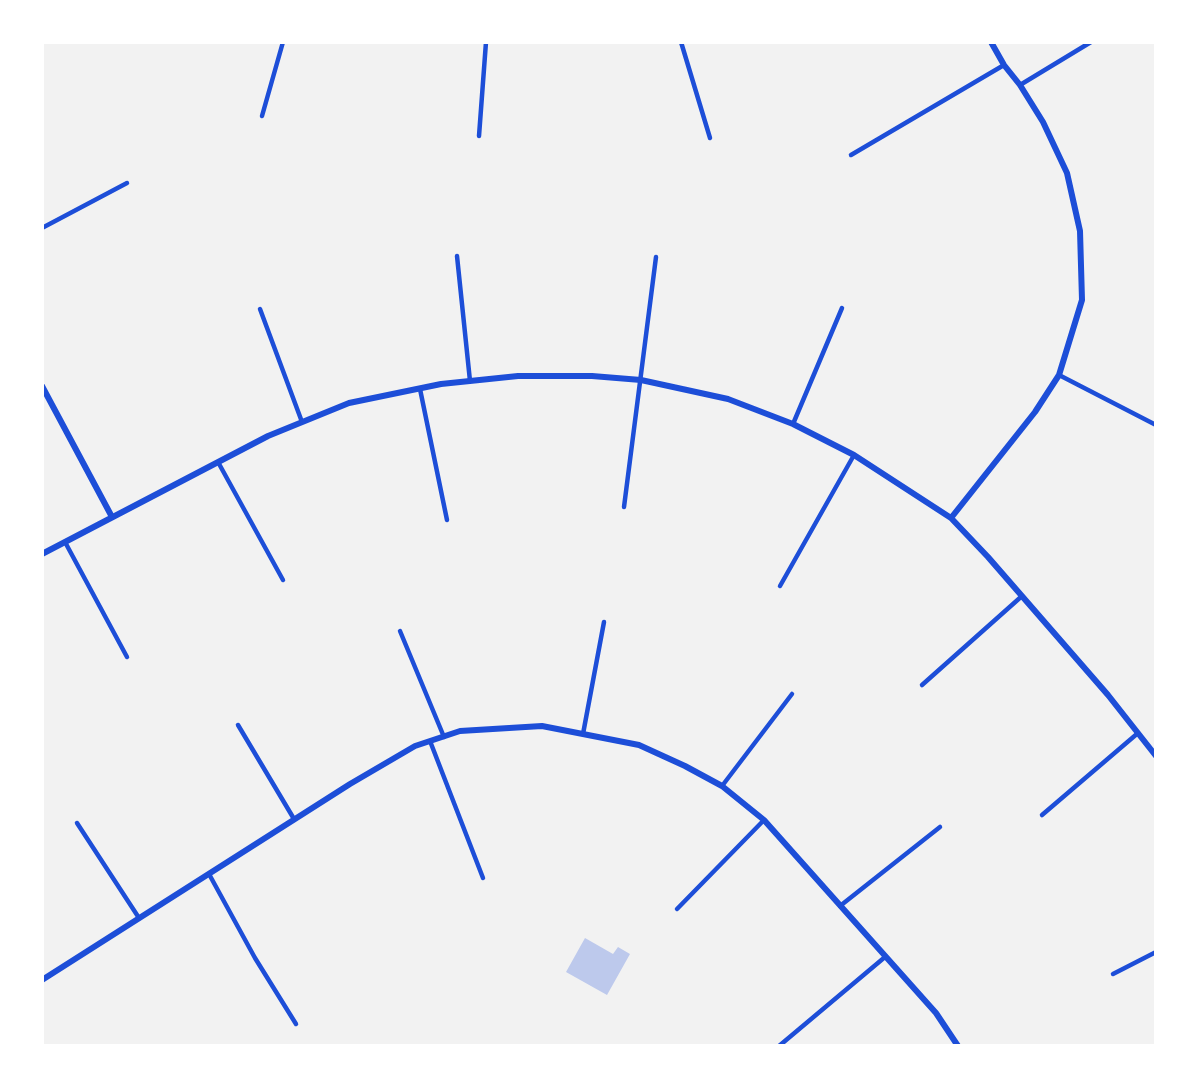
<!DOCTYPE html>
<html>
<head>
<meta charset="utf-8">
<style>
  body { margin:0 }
  #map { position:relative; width:1198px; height:1088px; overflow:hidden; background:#f2f2f2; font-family:"DM Sans",sans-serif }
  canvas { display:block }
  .frame { position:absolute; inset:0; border:44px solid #fff; pointer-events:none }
</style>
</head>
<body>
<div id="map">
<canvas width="1198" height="1088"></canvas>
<div class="frame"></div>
</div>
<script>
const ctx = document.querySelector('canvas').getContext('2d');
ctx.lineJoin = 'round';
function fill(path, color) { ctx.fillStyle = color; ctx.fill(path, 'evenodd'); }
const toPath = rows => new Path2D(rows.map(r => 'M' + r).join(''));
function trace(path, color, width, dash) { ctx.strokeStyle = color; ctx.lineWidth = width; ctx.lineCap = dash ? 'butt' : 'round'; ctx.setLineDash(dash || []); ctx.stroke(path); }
fill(toPath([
  [585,938,613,954,618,947,630,954,607,995,566,972]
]), '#bdc9ec');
trace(toPath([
  [681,42,710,138],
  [1020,85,1091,42],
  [262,116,283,42],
  [479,136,486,42],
  [851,155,1004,65],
  [42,228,127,183],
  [457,256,470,381],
  [260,309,302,422],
  [1059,375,1156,425],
  [420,389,447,520],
  [793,424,842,308],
  [218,462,283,580],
  [624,507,656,257],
  [65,542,127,657],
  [780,586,854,455],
  [400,631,444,737],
  [922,685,1022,596],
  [238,725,294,819],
  [583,734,604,622],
  [430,741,483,878],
  [722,786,792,694],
  [1042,815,1138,733],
  [77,823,139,918],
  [209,874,255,958,296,1024],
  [840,906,940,827],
  [677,909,764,820],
  [1113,974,1156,952],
  [779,1046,885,957]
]), '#1d4ed8', 4.5);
trace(toPath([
  [42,386,112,517],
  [951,518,1035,412,1059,375,1082,300,1080,231,1067,173,1043,122,1020,85,1004,65,991,42],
  [42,554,268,436,349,403,441,384,518,376,592,376,641,380,728,399,793,424,854,455,951,518,988,557,1108,695,1156,756],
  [42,980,350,784,415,746,460,731,542,726,639,745,685,766,722,786,764,820,936,1013,958,1046]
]), '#1d4ed8', 6);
</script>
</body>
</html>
